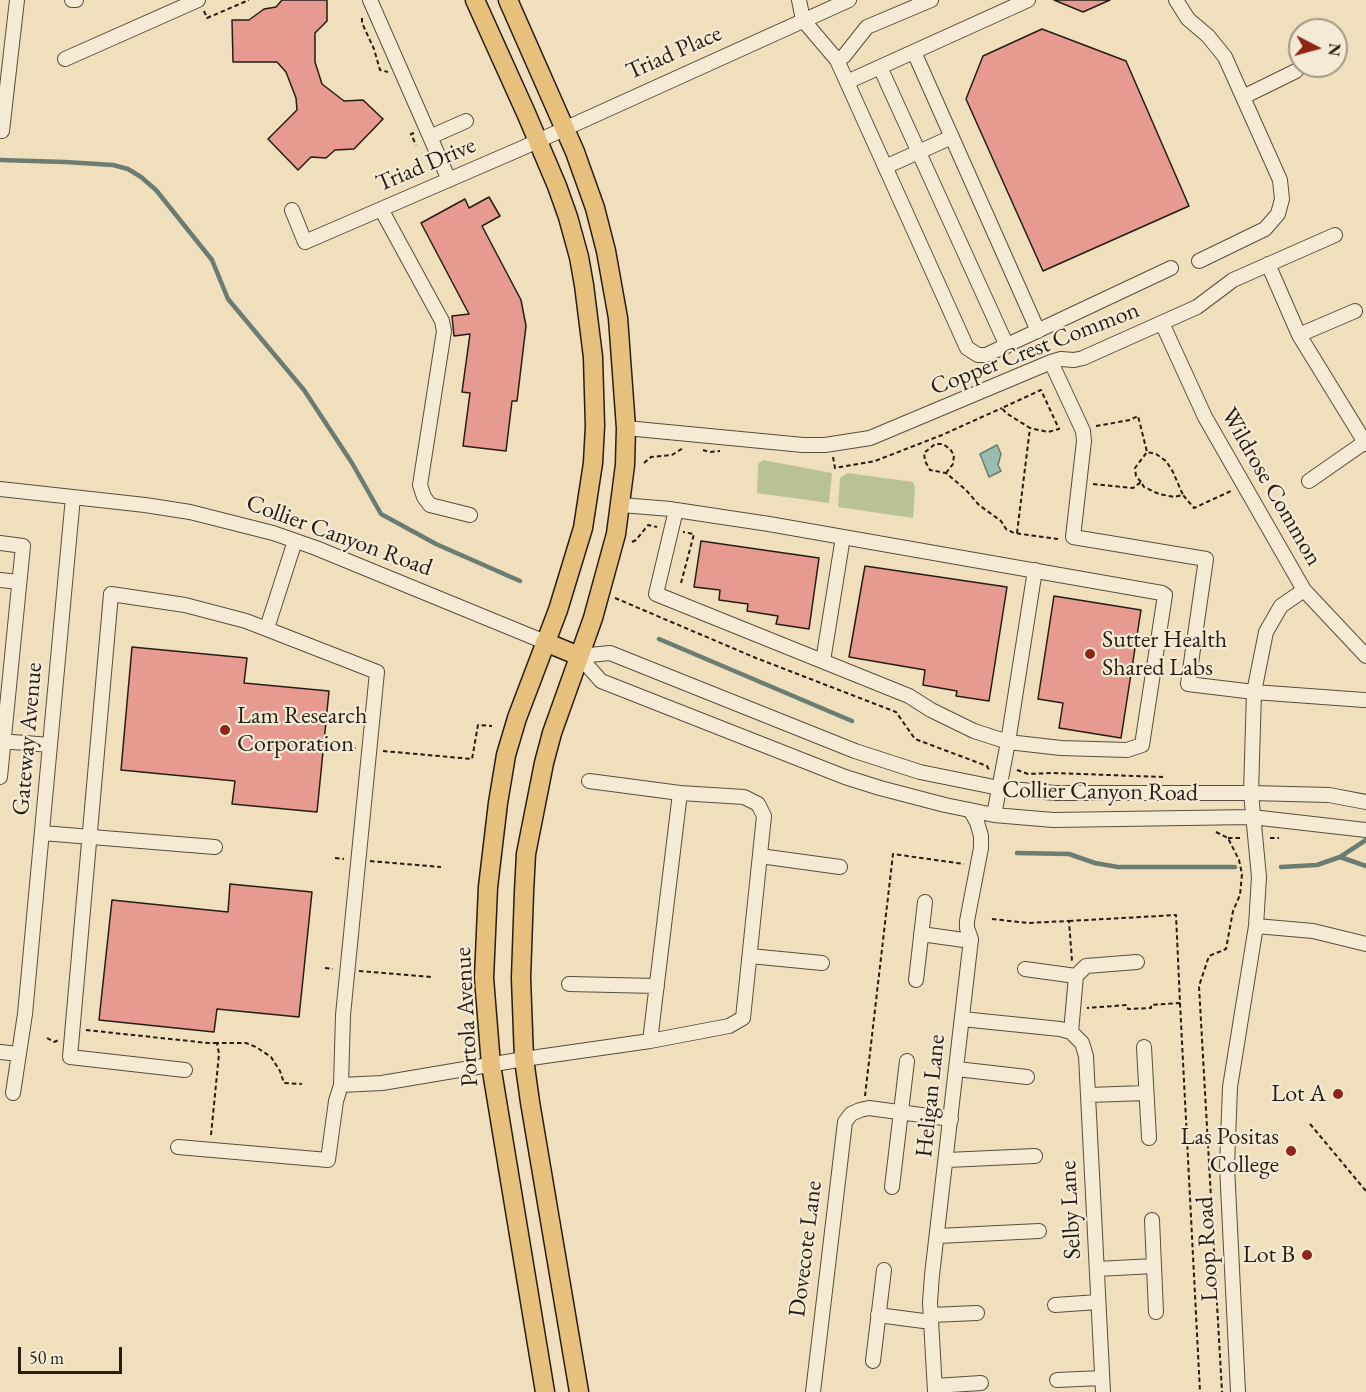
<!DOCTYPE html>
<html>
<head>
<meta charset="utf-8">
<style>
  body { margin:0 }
  #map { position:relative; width:1366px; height:1392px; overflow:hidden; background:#efdfbd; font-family:"EB Garamond",serif }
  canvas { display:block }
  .north { position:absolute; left:1288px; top:18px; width:60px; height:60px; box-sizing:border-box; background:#f5ead4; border:2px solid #a29887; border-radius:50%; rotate:96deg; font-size:16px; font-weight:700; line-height:24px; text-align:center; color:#251d14 }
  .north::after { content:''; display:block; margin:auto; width:21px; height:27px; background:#8f2418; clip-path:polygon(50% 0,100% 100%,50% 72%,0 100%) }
  .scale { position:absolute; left:18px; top:1347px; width:104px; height:27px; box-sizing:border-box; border:3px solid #251d14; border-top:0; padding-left:8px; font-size:18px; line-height:21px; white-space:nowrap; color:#251d14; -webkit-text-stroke:4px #f5ead4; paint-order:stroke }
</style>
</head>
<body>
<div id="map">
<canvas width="1366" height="1392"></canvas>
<div class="north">N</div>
<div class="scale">50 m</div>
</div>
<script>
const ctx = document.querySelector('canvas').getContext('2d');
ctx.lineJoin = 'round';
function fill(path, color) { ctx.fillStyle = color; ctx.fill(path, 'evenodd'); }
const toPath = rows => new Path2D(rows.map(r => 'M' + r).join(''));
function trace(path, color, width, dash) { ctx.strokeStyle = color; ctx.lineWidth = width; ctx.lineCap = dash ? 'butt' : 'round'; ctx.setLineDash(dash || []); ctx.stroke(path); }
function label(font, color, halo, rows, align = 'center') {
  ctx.font = font + ' "EB Garamond",serif'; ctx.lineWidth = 4.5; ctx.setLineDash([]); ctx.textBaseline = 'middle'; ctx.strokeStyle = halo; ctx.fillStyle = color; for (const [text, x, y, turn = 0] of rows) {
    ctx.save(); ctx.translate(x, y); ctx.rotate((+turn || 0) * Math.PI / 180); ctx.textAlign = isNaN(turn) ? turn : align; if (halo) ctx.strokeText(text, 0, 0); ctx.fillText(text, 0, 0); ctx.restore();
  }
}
fill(toPath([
  [763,460,832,473,829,503,757,493,758,464],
  [848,473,913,482,915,488,913,518,838,507,840,478]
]), '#b9c292');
const water = toPath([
  [997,445,1001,454,998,465,1001,471,989,477,980,454,997,445]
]);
fill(water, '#9abdb1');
trace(water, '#6b7d72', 1.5);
trace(toPath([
  [0,160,65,162,113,165,128,169,141,177,156,190,212,260,228,299,304,390,352,463,381,514,436,544,520,581],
  [659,639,852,721],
  [1017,853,1069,854,1095,863,1118,867,1235,867],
  [1340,857,1366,866],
  [1281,867,1317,865,1340,857,1366,840]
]), '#6b7d72', 4.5);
const building = toPath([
  [282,0,327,0,327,21,315,33,315,62,322,84,344,101,363,100,383,119,354,149,335,150,326,158,311,157,298,170,268,139,297,110,296,98,286,72,277,62,233,62,232,20,249,20,264,9,276,7,282,0],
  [1054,0,1110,0,1083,12,1054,0],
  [1042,29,1126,61,1189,206,1043,271,966,99,983,56,1042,29],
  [489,197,500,216,482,226,521,300,526,326,517,401,512,401,506,451,463,446,470,393,462,392,470,334,454,336,452,316,469,314,421,223,465,199,469,208,489,197],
  [701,541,819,558,809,629,776,624,778,616,747,611,748,604,719,600,720,590,694,587,701,541],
  [865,566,1007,587,989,701,956,696,957,691,923,685,925,670,849,657,865,566],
  [1054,596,1141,610,1121,738,1059,728,1063,703,1038,699,1054,596],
  [132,647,247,658,244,683,329,691,317,812,232,804,235,781,121,770,132,647],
  [230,884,312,892,299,1017,217,1009,214,1032,99,1020,112,900,228,912,230,884]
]);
fill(building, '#e69a90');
trace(building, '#251d14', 1.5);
const minor = toPath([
  [72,0,76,0],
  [370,0,449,180],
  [799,0,803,20,837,60,967,348,978,355,986,355,1171,268],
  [1176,0,1188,19,1208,36,1225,57,1280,180,1282,199,1278,214,1265,229,1199,261],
  [914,52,1038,331],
  [65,59,198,0],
  [837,60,844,56,867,27,931,0],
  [880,67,1007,346],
  [847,82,1028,0],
  [1243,97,1296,71],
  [2,131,17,0],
  [430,137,466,121],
  [885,167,952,137],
  [381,209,442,321,444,331,420,485,424,497,430,505,470,515],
  [292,210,305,242,520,149,849,0],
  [1268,264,1299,335,1366,444],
  [1162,323,1205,417,1304,590,1366,656],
  [1299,335,1355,311],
  [1051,362,1083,431,1084,441,1073,537,1206,559,1188,684,1254,692,1364,700],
  [626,428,803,445,825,445,870,438,1051,362,1061,359,1074,360,1083,358,1197,307,1233,280,1335,235],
  [1309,481,1365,442],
  [0,489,145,505,190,512,273,533,316,548,545,642],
  [621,505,671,509,676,510,769,524,1162,593,1165,595,1142,745,1127,750,1061,748,1008,742,974,731,931,710,909,696,656,594,676,510],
  [0,543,23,546,0,777],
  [0,580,19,582],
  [267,628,295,541],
  [579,656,601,681,845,777,880,788,945,805,994,815,1053,820,1252,817,1366,830],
  [579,656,610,653,855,751,920,772,999,788,1056,793,1251,793,1329,795,1366,802],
  [823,661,843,537],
  [0,741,50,745],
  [589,781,680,793],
  [994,815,1008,742,1035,570],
  [42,833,215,847],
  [760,856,840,867],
  [1256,926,1313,931,1366,944],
  [921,934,971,941],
  [750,956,822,963],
  [1025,969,1076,976],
  [916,980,925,902],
  [569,984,657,986],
  [962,1019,1060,1029,1071,1032,1082,1043,1086,1056,1103,1392],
  [1071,1032,1076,976,1086,966,1137,962],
  [1144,1047,1149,1138],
  [0,1052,19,1054],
  [957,1069,1027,1077],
  [341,1085,382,1083,524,1059,650,1041,729,1026,743,1018,764,816,758,804,744,797,680,793,650,1041],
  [13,1093,25,1014,73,497],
  [1088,1095,1146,1093],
  [178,1147,328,1160,336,1101,341,1085,343,1015,377,672,246,621,185,605,111,594,70,1057,185,1070],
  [947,1160,1035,1156],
  [892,1187,907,1061],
  [1152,1220,1156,1312],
  [938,1236,1039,1231],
  [1097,1269,1154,1266],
  [1055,1305,1098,1302],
  [878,1315,931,1322],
  [931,1315,977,1313],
  [873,1361,884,1270],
  [1057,1380,1102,1378],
  [935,1386,981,1383],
  [813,1392,845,1122,851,1114,860,1110,869,1108,951,1119],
  [935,1392,930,1302,932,1275,971,939,967,928,967,921,981,848,981,836,977,822,970,810],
  [1238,1392,1227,1166,1230,1087,1256,926,1259,877,1251,793,1254,692,1266,632,1281,606,1304,590]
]);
const major = toPath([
  [475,0,526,113,557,186,568,217,579,257,584,285,593,357,595,426,593,463,583,528,558,610,517,718,506,755,498,803,488,887,484,978,491,1065,545,1392],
  [508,0,575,152,595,208,606,251,618,318,626,428,625,465,616,534,593,618,552,733,544,763,526,854,524,892,521,978,524,1059,530,1102,579,1392],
  [545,642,579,656]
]);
trace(minor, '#584e3e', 16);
trace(major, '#251d14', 21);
trace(toPath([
  [204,11,207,18,249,0],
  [362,18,362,23,374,49,380,70,388,72],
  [414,133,411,134,416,145],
  [1096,426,1130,420,1138,416,1147,452],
  [703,450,709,452,720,451],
  [833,457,835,468,875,461,942,435,1002,408],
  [644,463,651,457,672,455,683,448],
  [946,473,953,464,954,455,950,449,943,444,935,444,924,453,925,461,930,470,946,473,966,490,979,505,1001,521,1006,529,1014,533,1058,539],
  [1141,482,1136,476,1135,468,1147,452,1156,454,1166,461,1173,472,1183,495],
  [1093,484,1133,488,1141,482,1144,487,1159,494,1174,497,1183,495,1194,508,1233,490],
  [1017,533,1030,428,1006,413,1002,408,1041,390,1059,429,1048,432,1030,428],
  [632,542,636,540,648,525,657,527],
  [681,583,694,534,683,532],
  [615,598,756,658,896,712,915,739,987,766,989,770],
  [348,747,356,748],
  [383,751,472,759,478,725,492,726],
  [1017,770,1028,774,1054,773,1163,777],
  [1216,832,1228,838,1239,860,1242,874,1240,895,1233,911,1226,949,1209,956,1199,986,1222,1392],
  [1228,838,1243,838],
  [1270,838,1279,838],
  [335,858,344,859],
  [370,861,441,867],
  [992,919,1028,923,1069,921,1072,961],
  [1069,921,1176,915,1180,1003,1151,1005,1151,1008,1128,1009,1127,1005,1087,1008],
  [325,968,333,969],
  [359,971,431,977],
  [1180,1003,1200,1392],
  [86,1030,208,1043,217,1043],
  [47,1038,54,1042,59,1040],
  [865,1096,893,854,964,864],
  [1310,1124,1366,1191],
  [211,1135,219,1054,217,1043,246,1043,256,1047,271,1057,280,1071,284,1083,302,1084]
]), '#251d14', 2, [4.5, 3]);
trace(minor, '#f5ead4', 14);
trace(major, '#e8c07e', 18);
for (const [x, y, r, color] of [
  [1090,654,6,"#8f2418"],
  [225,730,6,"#8f2418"],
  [1338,1094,6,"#8f2418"],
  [1291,1151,6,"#8f2418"],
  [1307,1255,6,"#8f2418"]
]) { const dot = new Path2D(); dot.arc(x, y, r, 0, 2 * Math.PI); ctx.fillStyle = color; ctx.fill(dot); trace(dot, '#f5ead4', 2); }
label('24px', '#251d14', '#f5ead4', [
  ["Triad Place",674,53,-24],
  ["Triad Drive",426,165,-23],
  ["Copper Crest Common",1035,349,-21],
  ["Wildrose Common",1271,487,60],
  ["Collier Canyon Road",339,536,20],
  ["Gateway Avenue",28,739,-85],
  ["Collier Canyon Road",1100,792,1],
  ["Portola Avenue",467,1017,-93],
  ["Heligan Lane",931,1096,-84],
  ["Selby Lane",1071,1210,-93],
  ["Dovecote Lane",806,1249,-83],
  ["Loop Road",1208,1249,-93]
]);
label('24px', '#251d14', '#f5ead4', [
  ["Sutter Health",1102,640,"left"],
  ["Shared Labs",1102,668,"left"],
  ["Lam Research",237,716,"left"],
  ["Corporation",237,744,"left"],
  ["Lot A",1326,1094],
  ["Las Positas",1279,1137],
  ["College",1279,1165],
  ["Lot B",1295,1255]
], 'right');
</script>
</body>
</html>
